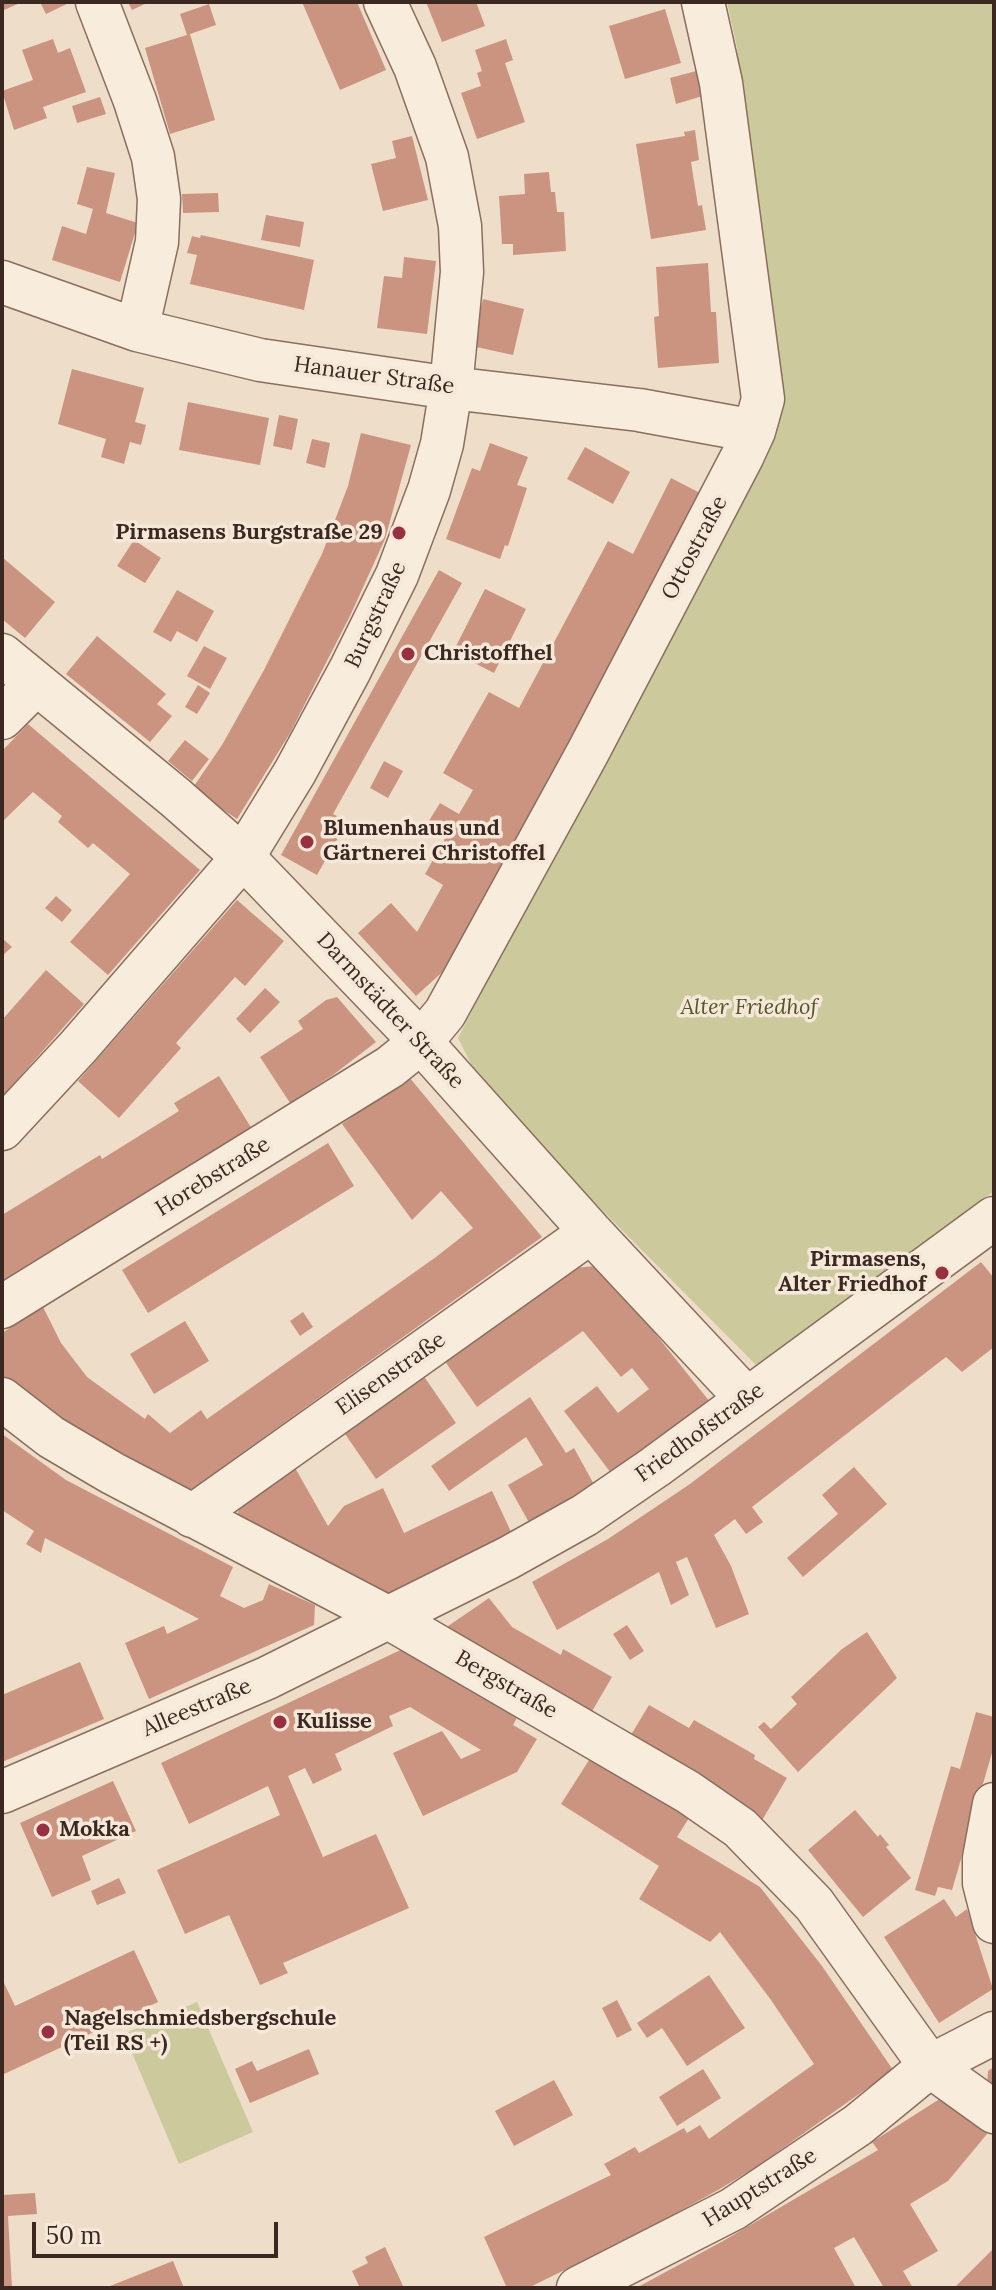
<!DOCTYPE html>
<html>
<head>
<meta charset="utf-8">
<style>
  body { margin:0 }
  #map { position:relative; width:996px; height:2290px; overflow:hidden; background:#eeddc9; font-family:Lora,serif }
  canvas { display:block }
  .frame { position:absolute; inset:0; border:4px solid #3b2921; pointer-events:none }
  .scale { position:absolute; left:32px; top:2222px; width:246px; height:36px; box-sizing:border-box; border:4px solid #3b2921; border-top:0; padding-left:10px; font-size:24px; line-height:28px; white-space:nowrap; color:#3b2921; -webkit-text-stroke:6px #f5e8d9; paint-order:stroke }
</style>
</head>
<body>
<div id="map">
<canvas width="996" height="2290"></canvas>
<div class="frame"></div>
<div class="scale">50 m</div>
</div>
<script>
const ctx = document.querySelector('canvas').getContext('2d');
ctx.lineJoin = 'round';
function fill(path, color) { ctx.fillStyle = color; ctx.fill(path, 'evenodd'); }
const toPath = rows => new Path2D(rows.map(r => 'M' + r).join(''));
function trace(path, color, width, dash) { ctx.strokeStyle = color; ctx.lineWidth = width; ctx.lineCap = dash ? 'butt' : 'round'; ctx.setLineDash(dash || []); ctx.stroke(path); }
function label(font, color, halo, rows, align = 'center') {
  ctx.font = font + ' Lora,serif'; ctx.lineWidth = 7; ctx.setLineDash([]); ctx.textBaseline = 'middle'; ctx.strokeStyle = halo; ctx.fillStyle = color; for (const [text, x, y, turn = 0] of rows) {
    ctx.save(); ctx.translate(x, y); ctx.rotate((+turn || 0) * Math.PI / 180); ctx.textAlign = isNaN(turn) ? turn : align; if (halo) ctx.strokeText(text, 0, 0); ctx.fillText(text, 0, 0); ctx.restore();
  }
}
fill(toPath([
  [727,2,994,2,994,1191,761,1370,595,1203,477,1076,458,1038,743,484,768,399,737,48],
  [197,2002,253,2132,179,2164,124,2034]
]), '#ccca9d');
fill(toPath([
  [2,2,22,2,2,11],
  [40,2,71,2,46,14],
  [128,2,149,2,132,10],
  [302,2,357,2,386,70,340,90],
  [426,2,476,2,485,26,442,42],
  [209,4,216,25,187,35,180,14],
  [665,9,681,63,625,79,609,26],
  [190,34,215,120,170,134,145,48],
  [53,39,58,53,70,48,86,92,43,107,47,118,14,130,2,91,33,80,22,50],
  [506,39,513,60,505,63,525,122,477,139,461,93,481,86,477,73,482,71,475,50],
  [700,70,706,95,676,104,670,78],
  [100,97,106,114,77,123,72,106],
  [695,130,699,160,691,162,698,206,702,205,706,230,651,239,636,144,685,136,684,132],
  [412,136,428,200,383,211,371,164,396,158,392,141],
  [87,167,115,173,106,213,138,223,120,282,52,260,62,226,86,234,93,209,77,204],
  [549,172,551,192,555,192,557,212,564,212,566,251,513,255,513,244,502,244,499,196,525,194,524,174],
  [218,193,219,212,183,213,182,194],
  [266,215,304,222,300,247,261,240],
  [201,235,314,260,304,310,190,284,197,255,187,253,192,236,200,238],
  [404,257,436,261,427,334,377,328,384,276,402,278],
  [708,263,711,312,716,312,719,363,658,368,654,317,659,316,656,267],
  [483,299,524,309,513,355,472,346],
  [72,369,144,388,135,422,146,425,141,445,130,442,124,464,101,457,106,439,58,424],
  [188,402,269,418,260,465,179,450],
  [279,415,298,419,292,450,273,446],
  [361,433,411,445,385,539,350,616,290,733,237,819,192,789,222,745,264,670,322,554,348,486],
  [312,439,330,443,325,468,306,463],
  [490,443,528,457,517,485,527,488,508,546,505,545,500,559,446,539,472,468,480,471],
  [585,447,630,472,613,504,567,479],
  [671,478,702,494,594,708,448,967,416,996,358,933,391,903,417,932,443,885,425,874,447,835,427,824,440,803,459,814,473,790,443,773,489,692,519,708,608,541,633,554],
  [134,540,161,558,145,583,117,566],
  [2,557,55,602,25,638,2,619],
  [439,570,462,583,333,814,347,822,317,875,281,855],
  [485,589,526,609,494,673,453,652],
  [177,590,214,611,197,642,177,631,171,642,153,632],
  [97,636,166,694,157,704,172,716,150,742,66,674],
  [204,646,227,658,210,689,187,676],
  [198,685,210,693,197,714,185,707],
  [28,724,200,870,108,975,70,942,130,874,93,843,88,848,58,822,62,816,33,792,2,822,2,751],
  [185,740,209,759,192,781,168,761],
  [384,761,403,771,388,798,370,788],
  [56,896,72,910,62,922,45,908],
  [237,900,284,941,245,986,235,977,176,1043,181,1048,119,1118,78,1081],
  [2,938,12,947,2,956],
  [46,970,84,1004,2,1097,2,1020],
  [265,988,280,1002,250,1033,236,1019],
  [337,997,376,1042,333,1075,290,1103,260,1057,303,1029,298,1021,326,1000],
  [219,1076,252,1129,2,1284,2,1215,100,1155,102,1159,179,1111,174,1103],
  [409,1077,542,1237,188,1492,115,1461,2,1376,2,1333,43,1307,61,1343,87,1377,145,1419,148,1414,170,1433,201,1410,207,1419,436,1257,473,1228,441,1191,412,1220,342,1124],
  [328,1143,354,1186,148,1313,122,1270],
  [981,1262,994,1278,994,1347,962,1372,946,1357,752,1507,763,1522,746,1534,735,1519,714,1535,731,1566,749,1614,716,1628,687,1557,676,1562,689,1595,671,1605,659,1572,557,1630,532,1582,608,1539,690,1484],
  [595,1266,634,1307,710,1402,614,1477,564,1411,597,1386,618,1413,649,1389,632,1368,621,1377,583,1331,477,1407,444,1360,574,1268],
  [303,1312,313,1327,300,1336,290,1321],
  [185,1321,209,1361,154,1394,130,1354],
  [423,1375,456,1423,376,1479,343,1431],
  [530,1397,566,1453,574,1448,596,1488,531,1526,508,1485,543,1465,526,1437,449,1491,431,1466],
  [2,1434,66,1480,233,1567,220,1596,244,1608,263,1600,269,1584,315,1605,314,1625,149,1699,125,1643,164,1626,167,1634,199,1619,45,1538,41,1553,26,1544,34,1531,2,1510],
  [294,1466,328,1526,344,1506,383,1488,404,1533,492,1491,512,1534,386,1594,234,1524,240,1506],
  [854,1467,887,1504,803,1577,787,1558,838,1514,822,1495],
  [489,1598,512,1627,561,1655,563,1649,612,1677,587,1720,438,1633],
  [627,1625,644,1651,630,1660,613,1634],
  [867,1632,897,1678,798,1772,758,1727,764,1722,771,1729,797,1704,791,1697,842,1649],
  [409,1646,520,1712,513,1725,537,1739,517,1772,423,1816,393,1753,442,1731,461,1759,481,1750,410,1707,389,1716,393,1726,335,1754,342,1770,313,1784,305,1768,288,1776,323,1857,376,1834,409,1908,283,1963,288,1973,260,1985,229,1915,185,1934,157,1870,280,1815,268,1786,189,1824,161,1763],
  [80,1662,104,1719,2,1762,2,1695],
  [649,1705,689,1728,694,1720,755,1755,754,1759,787,1778,761,1822,626,1743],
  [976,1712,994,1717,994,1746,952,1890,938,1887,935,1896,915,1890,951,1766,960,1769],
  [591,1757,689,1818,677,1837,760,1887,822,1966,893,2070,756,2167,718,2190,642,2232,528,2288,507,2288,484,2237,611,2175,604,2164,635,2147,639,2153,684,2128,687,2133,700,2125,709,2139,814,2064,771,2000,720,1932,710,1942,639,1899,659,1866,561,1804],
  [113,1781,136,1831,82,1856,91,1880,52,1897,20,1823],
  [855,1810,878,1837,880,1834,889,1845,886,1847,911,1878,863,1917,808,1850],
  [119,1878,126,1893,97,1905,91,1891],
  [944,1899,956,1917,967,1909,993,1989,939,2023,884,1937],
  [134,1950,158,2002,2,2075,2,1985,4,1983,15,2006],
  [709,1975,745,2028,687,2066,662,2028,647,2038,637,2023],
  [617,2000,632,2030,617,2038,602,2008],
  [309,2049,319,2074,250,2103,235,2069,252,2061,257,2071],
  [994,2067,994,2092,987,2086,988,2071],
  [703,2069,721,2098,677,2126,659,2097],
  [554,2080,573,2115,514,2146,495,2111],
  [949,2093,992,2128,948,2181,910,2204,938,2251,903,2271,913,2288,884,2288,854,2237,834,2248,856,2288,636,2288,723,2241,878,2150,872,2142],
  [35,2193,37,2214,8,2216,12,2288,2,2288,2,2195],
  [385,2247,404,2288,360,2288,352,2271,368,2263,365,2257],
  [994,2248,994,2288,954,2288],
  [173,2261,184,2288,105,2288]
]), '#cb9480');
const minor = toPath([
  [97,2,135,101,153,157,159,199,157,242,137,330],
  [2,282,137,330,260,360,451,388,639,410,754,431],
  [2,655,176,798,243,857,421,1042,591,1232,747,1399],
  [2,718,36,684],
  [2,1129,78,1047,243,857,295,772,350,670,397,575,429,490,442,444,451,388,462,272,460,226,447,157,415,67,385,2],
  [2,1307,390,1067,421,1042,445,1013,588,752,743,455,754,431,763,399,721,83,703,2],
  [2,1399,51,1437,112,1473,389,1618,688,1792,740,1828,814,1904,930,2066,994,2112],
  [192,1516,591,1232],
  [2,1792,267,1678,508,1558,585,1515,655,1467,994,1218],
  [994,1804,984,1858,984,1883,994,1922],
  [578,2288,733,2209,858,2125,930,2066,994,2033]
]);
trace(minor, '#8a6e5e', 45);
trace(minor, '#f8ecdc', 42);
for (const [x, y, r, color] of [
  [399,533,8,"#973041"],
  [408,654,8,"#973041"],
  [307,842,8,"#973041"],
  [942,1273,8,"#973041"],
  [280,1722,8,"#973041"],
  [43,1830,8,"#973041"],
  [48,2032,8,"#973041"]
]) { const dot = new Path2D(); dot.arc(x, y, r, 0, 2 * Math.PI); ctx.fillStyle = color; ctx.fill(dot); trace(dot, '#f5e8d9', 3); }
label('22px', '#3b2921', '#f5e8d9', [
  ["Hanauer Straße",374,376,8],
  ["Ottostraße",695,548,-62],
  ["Burgstraße",376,615,-65],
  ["Darmstädter Straße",390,1011,47],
  ["Horebstraße",213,1177,-32],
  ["Elisenstraße",391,1374,-35],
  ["Friedhofstraße",700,1433,-36],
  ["Bergstraße",506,1685,30],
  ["Alleestraße",197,1708,-23],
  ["Hauptstraße",760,2188,-32]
]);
label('bold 22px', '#3b2921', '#f5e8d9', [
  ["Pirmasens Burgstraße 29",383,533,"right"],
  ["Christoffhel",424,654],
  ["Blumenhaus und",323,829],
  ["Gärtnerei Christoffel",323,854],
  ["Pirmasens,",926,1260,"right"],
  ["Alter Friedhof",926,1285,"right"],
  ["Kulisse",296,1722],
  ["Mokka",59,1830],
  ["Nagelschmiedsbergschule",64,2019],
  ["(Teil RS +)",64,2044]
], 'left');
label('italic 22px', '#525728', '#f5e8d9', [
  ["Alter Friedhof",749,1008]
]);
</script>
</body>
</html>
